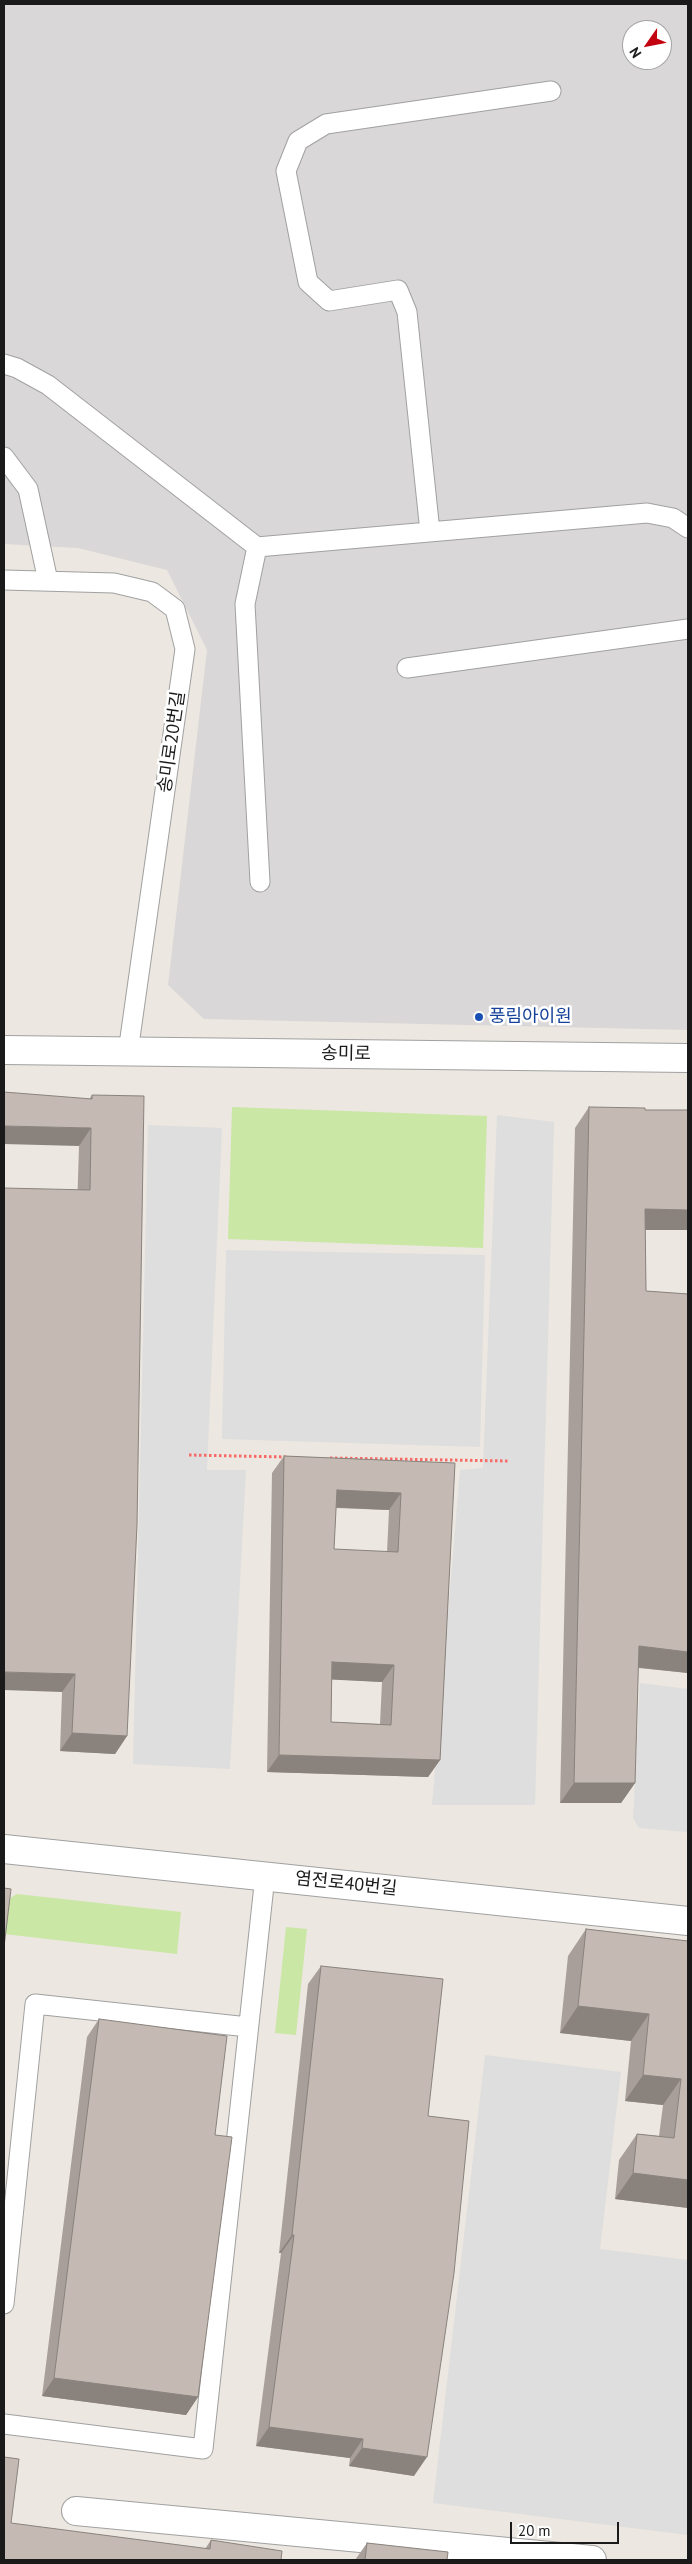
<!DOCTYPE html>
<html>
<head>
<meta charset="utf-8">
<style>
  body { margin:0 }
  #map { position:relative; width:692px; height:2564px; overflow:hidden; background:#ece7e0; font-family:"PT Sans",sans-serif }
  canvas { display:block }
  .frame { position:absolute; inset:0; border:5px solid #1a1a1a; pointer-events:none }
  .north { position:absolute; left:622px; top:20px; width:50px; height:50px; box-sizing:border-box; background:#fff; border:1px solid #a3a3a3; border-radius:50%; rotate:237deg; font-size:14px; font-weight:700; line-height:20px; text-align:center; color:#1a1a1a }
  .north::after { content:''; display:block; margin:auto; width:18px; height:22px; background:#c20210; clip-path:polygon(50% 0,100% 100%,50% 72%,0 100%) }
  .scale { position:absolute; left:510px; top:2522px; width:109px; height:22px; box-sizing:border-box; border:2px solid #1a1a1a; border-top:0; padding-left:6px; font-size:15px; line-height:18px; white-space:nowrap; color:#1a1a1a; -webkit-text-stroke:4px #fff; paint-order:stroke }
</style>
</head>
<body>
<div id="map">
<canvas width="692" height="2564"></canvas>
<div class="frame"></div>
<div class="north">N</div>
<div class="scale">20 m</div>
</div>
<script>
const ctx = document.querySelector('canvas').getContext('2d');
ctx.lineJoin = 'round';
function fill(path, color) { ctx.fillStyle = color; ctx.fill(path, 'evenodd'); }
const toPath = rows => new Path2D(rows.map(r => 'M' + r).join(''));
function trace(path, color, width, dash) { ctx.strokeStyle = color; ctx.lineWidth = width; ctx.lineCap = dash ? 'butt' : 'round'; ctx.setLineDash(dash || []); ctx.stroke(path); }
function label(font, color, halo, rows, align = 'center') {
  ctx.font = font + ' "PT Sans","Noto Sans KR",sans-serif'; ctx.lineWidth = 5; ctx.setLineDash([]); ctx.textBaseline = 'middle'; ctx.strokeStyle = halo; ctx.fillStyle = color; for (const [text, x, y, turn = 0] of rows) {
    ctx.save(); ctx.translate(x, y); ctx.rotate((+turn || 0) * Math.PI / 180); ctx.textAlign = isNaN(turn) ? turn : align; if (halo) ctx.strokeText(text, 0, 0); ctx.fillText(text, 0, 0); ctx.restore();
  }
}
fill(toPath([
  [4,4,688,4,688,1030,204,1019,168,985,207,650,167,570,78,548,4,544],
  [632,30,662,30,662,60,632,60]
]), '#d9d7d7');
fill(toPath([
  [232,1107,487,1116,483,1248,228,1239],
  [17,1894,181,1912,177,1954,4,1934,5,1901],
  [286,1927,307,1929,296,2035,275,2033]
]), '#cae7a5');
fill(toPath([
  [497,1115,554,1122,535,1805,432,1805,460,1470,483,1468],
  [148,1125,222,1128,207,1470,246,1470,230,1769,133,1764],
  [226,1250,485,1255,480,1447,222,1439],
  [640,1683,688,1689,688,1832,639,1828,633,1818],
  [485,2055,621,2072,600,2249,688,2260,688,2535,433,2503]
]), '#dedede');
const service = toPath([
  [4,364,17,368,48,385,257,547,647,513,673,518,688,528],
  [4,457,28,489,48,581],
  [430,532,407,312,398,290,329,301,308,282,286,171,298,141,326,124,551,91],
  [257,547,245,604,260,882],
  [4,580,114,583,152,592,175,609,185,649,128,1052],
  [407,668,688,629],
  [4,2304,35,2004,248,2027],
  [4,2424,203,2449,265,1876]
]);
const minor = toPath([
  [76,2511,592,2560]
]);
const tertiary = toPath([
  [4,1050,688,1058],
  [4,1849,688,1921]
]);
trace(service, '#a1a1a1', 21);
trace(minor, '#a1a1a1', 30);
trace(tertiary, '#a1a1a1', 30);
trace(toPath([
  [189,1455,286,1457],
  [330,1458,509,1461]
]), '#f86a65', 3, [2.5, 2.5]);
trace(service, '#fff', 19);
trace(minor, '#fff', 28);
trace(tertiary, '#fff', 28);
fill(toPath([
  [92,1095,127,1736,115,1754,60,1751,62,1692,79,1146,90,1098],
  [589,1107,645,1110,688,1110,688,1230,645,1230,646,1291,688,1294,688,1673,638,1668,635,1783,621,1803,560,1803,575,1128],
  [284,1456,455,1463,440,1760,428,1777,267,1772,272,1473],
  [336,1508,389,1510,387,1552,334,1549],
  [332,1679,382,1682,380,1724,331,1722],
  [586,1929,688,1941,688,2208,615,2199,619,2160,637,2134,659,2136,663,2105,625,2101,631,2041,560,2033,568,1956],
  [321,1966,428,2116,414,2476,349,2466,350,2458,256,2446,281,2253,279,2253,308,1984],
  [99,2019,215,2135,198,2397,186,2415,42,2396,87,2037],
  [11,2523,205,2549,211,2540,281,2560],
  [367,2543,447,2560,355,2560]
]), '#a99f9a');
fill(toPath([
  [4,1126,91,1128,79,1146,4,1144],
  [645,1209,688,1210,688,1230,631,1230],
  [337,1490,401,1493,389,1510,325,1507],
  [639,1646,688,1652,688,1673,625,1666],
  [332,1662,394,1665,382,1682,320,1679],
  [4,1672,75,1674,62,1692,4,1690],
  [72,1733,127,1736,115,1754,60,1751],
  [279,1755,440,1760,428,1777,267,1772],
  [574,1783,635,1783,621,1803,560,1803],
  [578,2006,649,2014,631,2041,560,2033],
  [643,2075,681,2079,663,2105,625,2101],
  [633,2173,688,2180,688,2208,615,2199],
  [292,2235,294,2235,281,2253,279,2253],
  [54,2378,198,2397,186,2415,42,2396],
  [269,2427,363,2439,350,2458,256,2446],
  [362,2448,427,2457,414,2476,349,2466]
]), '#89827d');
const building = toPath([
  [4,1092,92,1099,92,1095,144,1096,137,1525,127,1736,72,1733,75,1674,4,1672,4,1188,90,1190,91,1128,4,1126,4,1092],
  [589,1107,645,1108,645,1110,688,1110,688,1210,645,1209,646,1291,688,1294,688,1652,639,1646,635,1783,574,1783,589,1107],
  [284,1456,455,1463,440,1760,279,1755,284,1456],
  [337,1490,401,1493,398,1552,334,1549,337,1490],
  [332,1662,394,1665,391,1725,331,1722,332,1662],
  [4,1888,11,1889,4,1947,4,1888],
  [586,1929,688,1941,688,2180,633,2173,637,2134,674,2138,681,2079,643,2075,649,2014,578,2006,586,1929],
  [321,1966,443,1979,428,2116,469,2121,454,2273,427,2457,362,2448,363,2439,269,2427,294,2235,292,2235,321,1966],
  [99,2019,227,2036,215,2135,232,2137,198,2397,54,2378,99,2019],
  [4,2457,19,2459,11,2523,210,2549,211,2540,282,2551,281,2560,286,2560,4,2560,4,2457],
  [367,2543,448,2552,447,2560,365,2560,367,2543]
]);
fill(building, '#c4b9b3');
trace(building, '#89827d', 1);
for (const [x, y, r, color] of [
  [479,1017,5,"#1a4fb4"]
]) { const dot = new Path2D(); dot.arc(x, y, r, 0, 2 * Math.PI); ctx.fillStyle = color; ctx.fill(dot); trace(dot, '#fff', 2); }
label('18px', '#1a1a1a', '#fff', [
  ["송미로20번길",172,742,-82],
  ["송미로",346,1054,1],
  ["염전로40번길",346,1884,6]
]);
label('18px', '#164399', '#fff', [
  ["풍림아이원",489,1017]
], 'left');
</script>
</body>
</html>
